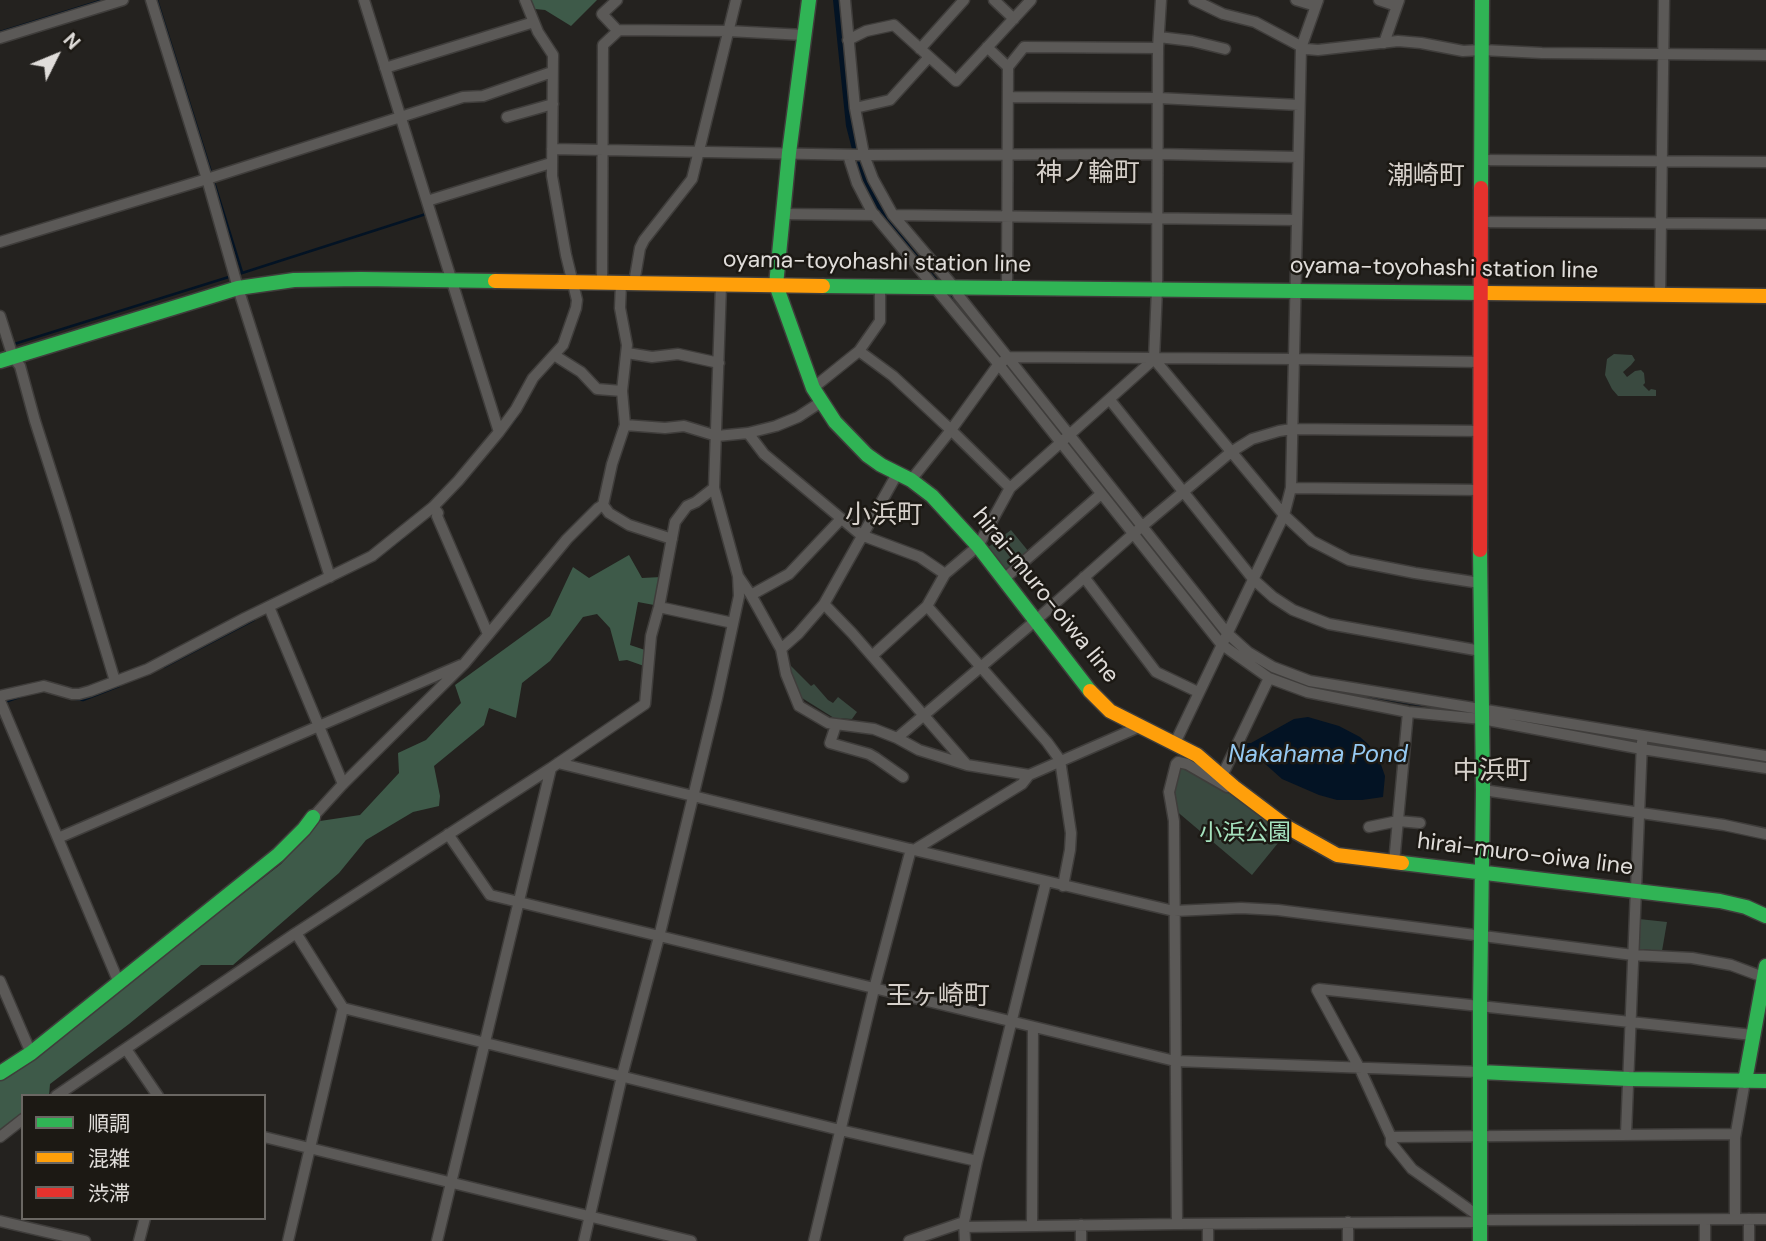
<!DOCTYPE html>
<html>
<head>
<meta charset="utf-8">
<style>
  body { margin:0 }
  #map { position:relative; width:1766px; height:1241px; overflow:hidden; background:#24221f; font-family:"DM Sans","Noto Sans JP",sans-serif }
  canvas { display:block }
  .legend { position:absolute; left:21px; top:1094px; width:245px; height:126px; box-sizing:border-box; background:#1c1914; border:2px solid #6a6763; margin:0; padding:9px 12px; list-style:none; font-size:21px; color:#e0ddda }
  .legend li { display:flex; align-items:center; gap:14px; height:35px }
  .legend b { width:35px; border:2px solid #6a6763 }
  .north { position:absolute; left:21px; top:21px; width:70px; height:70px; -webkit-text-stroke:5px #1c1914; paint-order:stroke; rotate:47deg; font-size:19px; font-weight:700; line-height:28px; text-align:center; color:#e0ddda }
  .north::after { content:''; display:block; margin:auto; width:24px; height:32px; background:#e0ddda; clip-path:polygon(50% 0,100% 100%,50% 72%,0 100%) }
</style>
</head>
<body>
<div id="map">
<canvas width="1766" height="1241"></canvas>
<ul class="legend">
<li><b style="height:9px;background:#30b455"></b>順調</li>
<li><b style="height:9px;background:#ff9f0a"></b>混雑</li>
<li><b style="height:9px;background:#e5322d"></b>渋滞</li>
</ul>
<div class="north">N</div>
</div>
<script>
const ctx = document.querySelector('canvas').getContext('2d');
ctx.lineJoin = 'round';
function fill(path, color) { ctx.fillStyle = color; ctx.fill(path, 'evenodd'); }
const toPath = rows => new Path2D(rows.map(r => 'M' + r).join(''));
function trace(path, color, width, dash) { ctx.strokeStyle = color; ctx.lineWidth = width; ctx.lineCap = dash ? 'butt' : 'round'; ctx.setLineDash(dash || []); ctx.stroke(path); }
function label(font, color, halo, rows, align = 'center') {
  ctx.font = font + ' "DM Sans","Noto Sans JP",sans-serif'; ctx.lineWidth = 5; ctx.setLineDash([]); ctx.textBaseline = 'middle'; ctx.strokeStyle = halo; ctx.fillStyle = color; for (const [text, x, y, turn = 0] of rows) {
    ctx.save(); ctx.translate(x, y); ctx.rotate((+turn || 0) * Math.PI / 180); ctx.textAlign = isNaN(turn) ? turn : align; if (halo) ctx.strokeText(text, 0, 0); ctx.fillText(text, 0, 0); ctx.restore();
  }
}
fill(toPath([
  [1614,354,1632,355,1635,360,1631,365,1623,372,1627,377,1635,371,1641,370,1644,373,1645,383,1643,385,1649,391,1651,389,1656,390,1656,396,1618,396,1612,389,1605,375,1607,359],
  [1011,530,1029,552,1005,571,987,548],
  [789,664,811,686,814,684,828,700,833,703,838,697,857,712,852,719,834,718,802,698,791,675],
  [1180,764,1224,787,1287,832,1252,875,1174,809,1171,791],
  [1639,919,1667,922,1662,951,1640,949,1638,946]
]), '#3a4a40');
fill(toPath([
  [531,0,597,0,571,26,545,10,535,9],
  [629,555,642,578,661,577,654,605,638,602,630,645,645,650,644,666,627,660,619,661,610,628,597,614,583,617,550,661,522,683,516,718,489,708,484,725,434,766,440,796,439,806,413,812,366,840,339,873,233,965,201,965,129,1024,50,1084,49,1096,23,1096,23,1115,0,1133,0,1079,30,1060,281,864,320,821,360,815,399,773,398,753,426,740,461,703,455,685,550,616,573,567,589,578]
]), '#3e5a49');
fill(toPath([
  [833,0,843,0,861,157,912,243,907,248,872,202,858,173,854,157,846,126],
  [1308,717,1339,726,1360,737,1369,745,1379,759,1385,776,1383,797,1362,800,1337,800,1319,795,1282,779,1245,746,1247,743,1251,743,1294,719]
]), '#031324');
trace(toPath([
  [157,0,212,175],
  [0,32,103,0],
  [214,182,242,272],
  [907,244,938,282],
  [239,274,426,214],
  [947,293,1001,358],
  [11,345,232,276],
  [1005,363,1064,437],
  [1068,442,1136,527],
  [467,478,516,418],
  [376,559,404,537],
  [164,667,254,620],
  [1303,685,1421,705],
  [69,698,83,700,119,686],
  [5,702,22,696],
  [1614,738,1638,742],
  [1645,743,1749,758]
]), '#031324', 2.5);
const street = toPath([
  [151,0,207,179,238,288,330,577],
  [364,0,499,432],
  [617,0,602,14,618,31],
  [845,0,855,108,864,155,873,179,893,215,954,287,959,296,1227,633,1248,652,1273,667,1310,681,1766,756],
  [994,0,1014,19],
  [1161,0,1158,48,1157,289,1154,359,1284,515,1312,541,1349,560,1415,573,1480,583],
  [1194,0,1223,14,1255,22,1306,49,1318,50,1398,41,1421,43,1463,51,1482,50,1542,53,1766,55],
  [1296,0,1316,6],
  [1379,0,1397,6],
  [1159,37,1192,41,1225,49],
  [0,38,123,0],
  [848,40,866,31,894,25,956,81,1031,0],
  [1384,43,1399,0],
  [987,47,1008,67],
  [920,49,964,0],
  [385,68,534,22],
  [1008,97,1158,98,1299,105],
  [855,108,890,100,929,57],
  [507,117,553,104],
  [552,149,864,155,1158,154,1298,157],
  [848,155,857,183,872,212,996,361,1221,644,1269,678,1307,692,1408,712,1482,719,1642,749,1766,768],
  [1481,160,1766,162],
  [427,201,551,163],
  [783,214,875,215],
  [893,215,1297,220],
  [1481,222,1766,224],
  [0,242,207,179,463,97,483,96,552,72],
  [602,282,603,45,619,30,728,31,804,35],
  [634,283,640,248,644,240,692,179,736,0],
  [721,285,714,488,738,576,751,595,781,649,786,674,799,706,828,723,874,729,897,738,1035,621,1133,534,1231,452,1252,439,1279,431,1292,429,1482,431],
  [1007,287,1008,67,1024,47,1158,48],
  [1660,294,1664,0],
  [0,316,13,357,20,366,35,421,65,515,115,681],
  [859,351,893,376,951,430,1010,488],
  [627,353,652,357,678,354,719,363],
  [554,355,581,372,597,389,622,391],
  [813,388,859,351,880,321,880,286],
  [1110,400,1253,579,1273,597,1293,610,1329,624,1481,651],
  [625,425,665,428,684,426,717,436,748,433,776,426,798,417,821,402],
  [748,433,764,454,861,535,920,557,945,574],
  [911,480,951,430,998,365,1009,357,1294,359,1481,362],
  [1291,488,1481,490],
  [603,505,609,513,629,525,672,539],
  [433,507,438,513,437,516,488,634],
  [1084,577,1156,672,1198,692],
  [1004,579,1101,494],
  [751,595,789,574,841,519],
  [824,604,852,633,967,765,1029,775],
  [927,606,1047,742,1060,760,1071,833,1070,850,1063,886],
  [269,607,343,784],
  [659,607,733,623],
  [781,649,798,634,824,604,897,474],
  [872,656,927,606,945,574,978,546,1010,488,1154,359],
  [0,696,44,686,72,694,79,694,90,691,148,669,245,618,372,556,433,507,458,481,499,432,516,409,533,378,563,345,576,308,577,300,566,255,552,176,553,55,538,32,525,0],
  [0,701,119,983],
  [836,725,830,743,869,754,876,758,903,777],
  [897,738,919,750,967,765],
  [1175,743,1284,515,1291,488,1301,48,1318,0],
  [558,763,914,850,1174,911,1241,908,1278,910,1633,955,1692,958,1731,965,1766,978],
  [1222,776,1269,678],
  [1483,790,1724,825,1766,834],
  [313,817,343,784,464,664,567,539,598,508,603,505,612,464,625,425,622,391,627,345,620,308,621,283],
  [1369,827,1398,821,1420,823],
  [448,834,490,895,1175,1061,1480,1072],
  [58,838,461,665],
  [914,850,1022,784,1029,775,1139,727],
  [1394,863,1408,712],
  [0,981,31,1053],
  [343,1008,840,1130,977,1161],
  [126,1049,158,1096],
  [56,1096,296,933,551,768,645,704,651,636,659,607,675,522,687,506,696,502,714,488],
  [1626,1134,1642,742],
  [1735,1134,1391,1137,1360,1069,1317,990,1319,989,1753,1035],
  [0,1137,23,1119],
  [264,1137,691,1241],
  [1391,1137,1391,1143,1412,1169,1480,1217],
  [1735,1219,1735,1138,1745,1081],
  [0,1221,85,1241],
  [1177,1224,1174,821,1169,792,1176,764,1178,762,1187,764,1227,787],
  [1208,1224,1208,1241],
  [1081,1225,1081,1241],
  [1032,1226,1033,1027],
  [964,1227,1177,1224,1474,1222,1485,1220,1766,1219],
  [139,1241,145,1218],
  [288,1241,343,1008,296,933],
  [437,1241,551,768],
  [584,1241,622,1076,659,937,717,698,739,596,738,576],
  [814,1241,874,989,911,849],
  [909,1241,964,1222],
  [965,1241,964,1222,977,1161,1046,882],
  [1348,1241,1348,1222],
  [1705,1241,1705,1220],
  [1749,1241,1749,1219]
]);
const fast = toPath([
  [809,0,789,153,776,285,813,388,835,422,867,455,881,465,911,480,932,496,978,546,1090,691],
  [1481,188,1482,0],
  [823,286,1486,293],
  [0,361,238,288,294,280,361,279,495,281],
  [1402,863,1720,901,1746,907,1766,916],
  [1480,1072,1629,1079,1766,1081],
  [0,1073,31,1053,278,855,304,829,313,817],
  [1745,1081,1766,966],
  [1480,1241,1480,1005,1483,790,1480,550]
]);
const slow = toPath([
  [495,281,823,286],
  [1486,293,1766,296],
  [1090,691,1110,711,1197,755,1234,787,1287,827,1337,855,1402,863]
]);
const jam = toPath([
  [1480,550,1481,188]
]);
trace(street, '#3f3d3b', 13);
trace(fast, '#3f3d3b', 17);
trace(slow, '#3f3d3b', 17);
trace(jam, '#3f3d3b', 17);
trace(street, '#5b5957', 10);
trace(fast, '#30b455', 14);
trace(slow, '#ff9f0a', 14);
trace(jam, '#e5322d', 14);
label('23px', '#e0ddda', '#1c1914', [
  ["oyama-toyohashi station line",877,263,1],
  ["oyama-toyohashi station line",1444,269,1],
  ["hirai-muro-oiwa line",1045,596,51],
  ["hirai-muro-oiwa line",1525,855,7]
]);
label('23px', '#a6e3bf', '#1c1914', [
  ["小浜公園",1245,834]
]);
label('italic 24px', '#95c9f2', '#1c1914', [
  ["Nakahama Pond",1318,756]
]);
label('26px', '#d6d0ca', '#1c1914', [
  ["神ノ輪町",1088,174],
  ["潮崎町",1426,177],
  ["小浜町",884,516],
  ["中浜町",1492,772],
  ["王ヶ崎町",938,997]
]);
</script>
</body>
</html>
